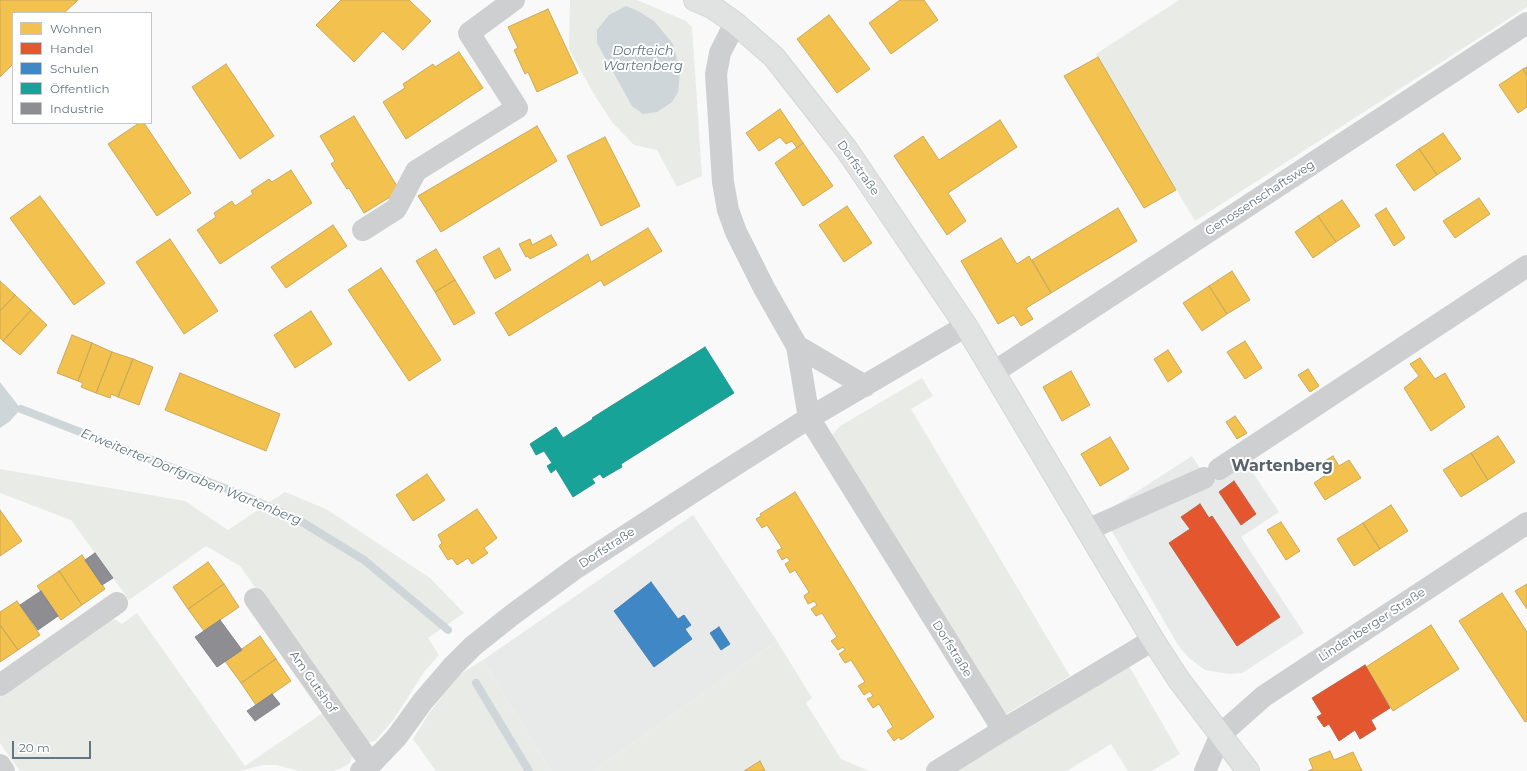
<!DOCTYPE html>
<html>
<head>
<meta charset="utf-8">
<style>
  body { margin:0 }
  #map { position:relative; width:1527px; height:771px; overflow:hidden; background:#f9f9f9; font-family:Montserrat,sans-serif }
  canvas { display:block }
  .legend { position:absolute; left:12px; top:12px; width:140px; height:112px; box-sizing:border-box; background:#fff; border:1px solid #c1c8cd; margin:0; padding:5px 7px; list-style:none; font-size:12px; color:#657683 }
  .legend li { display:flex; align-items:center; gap:8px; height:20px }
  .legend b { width:20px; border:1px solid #c1c8cd }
  .scale { position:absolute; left:12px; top:741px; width:79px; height:18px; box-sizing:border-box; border:2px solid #657683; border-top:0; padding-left:5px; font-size:12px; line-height:14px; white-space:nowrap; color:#657683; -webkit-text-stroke:3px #fff; paint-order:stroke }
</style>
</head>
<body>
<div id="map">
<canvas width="1527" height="771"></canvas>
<ul class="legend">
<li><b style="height:11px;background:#f2c14e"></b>Wohnen</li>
<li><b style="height:11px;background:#e4572e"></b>Handel</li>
<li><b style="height:11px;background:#3f88c5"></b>Schulen</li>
<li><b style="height:11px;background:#17a398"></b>Öffentlich</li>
<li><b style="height:11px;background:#8d8d92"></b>Industrie</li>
</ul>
<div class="scale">20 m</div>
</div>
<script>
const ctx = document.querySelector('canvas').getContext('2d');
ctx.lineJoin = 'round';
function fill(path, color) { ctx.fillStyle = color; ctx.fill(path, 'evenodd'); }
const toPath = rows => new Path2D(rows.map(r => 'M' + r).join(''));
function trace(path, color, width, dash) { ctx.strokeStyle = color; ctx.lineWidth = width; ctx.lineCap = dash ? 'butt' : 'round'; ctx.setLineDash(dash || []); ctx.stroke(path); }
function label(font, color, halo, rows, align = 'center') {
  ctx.font = font + ' Montserrat,sans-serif'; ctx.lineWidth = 4; ctx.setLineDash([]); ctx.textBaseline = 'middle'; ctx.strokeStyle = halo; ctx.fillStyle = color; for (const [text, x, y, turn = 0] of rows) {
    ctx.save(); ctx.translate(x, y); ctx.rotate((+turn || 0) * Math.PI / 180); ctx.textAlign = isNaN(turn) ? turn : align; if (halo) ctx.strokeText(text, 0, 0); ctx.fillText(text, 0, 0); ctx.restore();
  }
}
fill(toPath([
  [1192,456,1210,484,1245,461,1279,512,1241,537,1304,633,1242,673,1229,674,1205,670,1189,658,1178,645,1102,514],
  [693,515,777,641,593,771,551,771,483,660]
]), '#e8e9e9');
fill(toPath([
  [570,0,637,0,686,21,692,27,702,176,677,187,657,150,634,145,612,122,595,96,569,49],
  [1179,0,1527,0,1527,7,1195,221,1096,54],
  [922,378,933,396,911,409,1070,676,1003,716,831,436,840,426],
  [0,469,185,501,228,530,285,492,326,509,430,578,464,613,428,638,439,655,424,672,394,719,375,741,366,743,362,739,240,566,206,546,129,600,71,520,0,493],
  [137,613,245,766,327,710,353,753,350,763,342,768,333,771,299,771,277,765,263,765,240,771,20,771,0,743,0,697,108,621,114,619,122,624],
  [777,641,812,698,806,703,841,759,869,771,593,771],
  [483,660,551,771,436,771,413,739,428,715,457,676],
  [1129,666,1180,754,1152,771,1128,771,1111,744,1067,771,953,771,1021,730,1022,732]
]), '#e8ebe6');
fill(toPath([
  [626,6,638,11,654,21,673,44,680,71,678,92,672,102,657,112,643,114,632,106,597,43,597,30,609,15],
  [0,382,21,409,9,422,0,428]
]), '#ced6d9');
const homes = toPath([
  [0,0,78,0,64,13,13,13,13,64,0,77,0,0],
  [341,0,409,0,431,21,403,50,383,31,354,62,316,25,341,0],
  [900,0,924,0,938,20,891,54,869,23,900,0],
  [548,9,578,73,537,92,528,72,525,74,514,50,518,48,508,27,548,9],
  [829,15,870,69,837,93,797,39,829,15],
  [459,52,483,88,406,139,383,102,405,88,403,84,433,64,435,67,459,52],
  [1098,57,1176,190,1144,208,1064,76,1098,57],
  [226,64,274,136,240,159,192,87,226,64],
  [1527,67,1527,76,1523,69,1527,67],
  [1523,69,1527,76,1527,107,1518,113,1499,85,1523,69],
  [780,109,803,143,797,148,792,141,786,144,780,137,759,151,746,133,780,109],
  [354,116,400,191,364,213,349,188,347,189,331,164,335,161,320,136,354,116],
  [1000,120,1017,147,948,193,966,221,947,235,894,156,923,136,939,160,1000,120],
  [139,123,144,123,191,193,157,216,108,144,139,123],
  [537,126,557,161,441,232,418,196,537,126],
  [1443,133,1461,159,1437,175,1419,149,1443,133],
  [605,137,640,206,601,226,567,156,605,137],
  [803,143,833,186,803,206,775,163,803,143],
  [1419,149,1437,175,1414,191,1396,165,1419,149],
  [291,170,312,203,220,264,197,230,216,217,214,213,232,201,235,206,253,194,251,191,269,179,272,182,291,170],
  [40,196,105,283,74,305,10,218,40,196],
  [1479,198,1490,214,1455,238,1443,221,1479,198],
  [1342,200,1360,226,1336,242,1318,216,1342,200],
  [847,206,872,243,844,262,819,225,847,206],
  [1118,208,1137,241,1051,293,1032,260,1118,208],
  [1386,208,1405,238,1394,246,1375,215,1386,208],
  [1318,216,1336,242,1313,258,1295,232,1318,216],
  [333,225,347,246,286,288,271,267,333,225],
  [648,228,662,251,604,286,601,280,509,336,495,313,588,254,591,262,648,228],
  [551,235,557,245,530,259,528,256,526,257,519,244,530,239,532,245,551,235],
  [1001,238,1017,264,1029,256,1051,293,1026,308,1033,319,1021,326,1014,315,998,324,961,261,1001,238],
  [170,239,218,311,184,334,136,262,170,239],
  [499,248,511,270,495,279,483,257,499,248],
  [436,249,455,280,435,292,416,261,436,249],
  [381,268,441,360,409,381,348,290,381,268],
  [1232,271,1250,300,1227,314,1209,286,1232,271],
  [455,280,475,313,454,325,435,292,455,280],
  [0,281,15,295,0,311,0,281],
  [1209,286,1227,314,1202,331,1183,303,1209,286],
  [15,295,31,310,3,341,0,338,0,311,15,295],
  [31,310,47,325,20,355,3,341,31,310],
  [311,311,332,344,295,368,274,335,311,311],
  [72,335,92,343,78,381,57,373,72,335],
  [1245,341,1262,368,1245,379,1227,352,1245,341],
  [92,343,112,352,96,393,81,387,83,383,78,381,92,343],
  [1168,350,1182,372,1168,382,1154,359,1168,350],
  [112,352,133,359,118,397,111,394,110,398,96,393,112,352],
  [1420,358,1435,379,1445,373,1465,407,1431,431,1404,388,1419,376,1410,364,1420,358],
  [133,359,153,367,139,405,118,397,133,359],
  [1308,369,1319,386,1310,392,1298,375,1308,369],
  [1071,371,1090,405,1062,421,1043,387,1071,371],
  [180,373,280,414,266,451,165,410,180,373],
  [1235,416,1247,433,1237,439,1226,422,1235,416],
  [1498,436,1515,462,1488,480,1471,453,1498,436],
  [1110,437,1129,469,1100,486,1081,454,1110,437],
  [1471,453,1488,480,1461,497,1443,470,1471,453],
  [1333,456,1339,466,1349,460,1361,478,1325,500,1314,483,1330,472,1323,462,1333,456],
  [427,474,445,500,413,521,396,495,427,474],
  [795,492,934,717,901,740,899,737,894,741,887,731,893,727,879,704,873,708,867,699,873,696,870,691,864,695,858,686,865,682,851,660,845,663,839,654,845,650,843,647,838,650,831,641,837,637,822,613,816,616,811,609,817,605,814,601,808,604,804,596,809,592,795,570,790,573,785,564,790,561,787,557,782,560,777,551,782,548,767,525,762,528,756,519,761,516,760,514,795,492],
  [1391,505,1408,531,1380,549,1363,523,1391,505],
  [477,509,497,538,484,548,488,553,472,564,468,558,457,565,452,558,448,560,439,546,442,543,438,535,477,509],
  [0,510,22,541,0,556,0,510],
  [1281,522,1300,551,1286,560,1267,530,1281,522],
  [1363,523,1380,549,1354,566,1337,539,1363,523],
  [82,555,105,589,82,605,59,571,82,555],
  [208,562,224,584,188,609,173,587,208,562],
  [59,571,82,605,61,620,37,586,59,571],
  [224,584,239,607,204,631,188,609,224,584],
  [1527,584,1527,609,1515,591,1527,584],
  [1502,593,1527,632,1527,721,1525,722,1459,621,1502,593],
  [17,601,40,635,18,650,0,625,0,612,17,601],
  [0,625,18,650,0,662,0,625],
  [1431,625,1459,669,1393,711,1366,667,1431,625],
  [260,636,276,659,241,683,225,661,260,636],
  [276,659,291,681,256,705,241,683,276,659],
  [1330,751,1334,760,1353,752,1362,771,1308,771,1313,769,1309,759,1330,751],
  [760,761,765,771,744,771,760,761]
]);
fill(homes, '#f2c14e');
trace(homes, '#c8aa5e', 1);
const shops = toPath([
  [1234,481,1256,514,1241,525,1219,492,1234,481],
  [1200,504,1209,518,1212,516,1280,617,1237,646,1169,543,1190,529,1181,517,1200,504],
  [1365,665,1390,708,1371,720,1376,729,1360,739,1355,730,1339,741,1329,724,1324,727,1317,717,1322,714,1312,698,1365,665]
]);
fill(shops, '#e4572e');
trace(shops, '#be6048', 1);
const schools = toPath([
  [651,582,678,619,684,615,691,625,685,629,692,639,654,667,614,611,651,582],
  [719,627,730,644,721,650,710,633,719,627]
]);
fill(schools, '#3f88c5');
trace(schools, '#4a83b1', 1);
const public = toPath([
  [705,347,734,393,621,464,622,467,603,478,600,474,592,479,595,483,573,497,556,469,551,473,547,466,552,463,544,451,536,455,530,444,556,427,563,438,593,419,592,418,705,347]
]);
fill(public, '#17a398');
trace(public, '#2e9692', 1);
const industry = toPath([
  [95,553,113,578,102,585,85,560,95,553],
  [41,591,58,616,38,630,20,605,41,591],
  [220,620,242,650,217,667,195,637,220,620],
  [272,694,280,704,255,721,247,711,272,694]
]);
fill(industry, '#8d8d92');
trace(industry, '#81868e', 1);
trace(toPath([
  [21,409,245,496,302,522,364,560,448,630],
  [476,683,529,771]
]), '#ced6d9', 8);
const major = toPath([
  [695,0,712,7,735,23,774,57,847,150,966,326,1153,640,1179,680,1248,771]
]);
trace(major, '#d5d6d7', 24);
trace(toPath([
  [735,23,720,53,716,74,723,182,728,210,736,232,764,288,797,346,809,418,1003,730,1153,640],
  [363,230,396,209,416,171,517,108,469,33,514,0],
  [797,346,865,386],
  [994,372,1527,23],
  [1219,469,1527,266],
  [1087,530,1204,478],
  [255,599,371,764],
  [0,685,117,603],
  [0,765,4,771],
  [361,771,371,764,396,738,423,701,453,666,473,646,512,615,576,568,710,481,809,418,966,326],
  [937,771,1003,730],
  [1205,771,1221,734,1264,696,1527,523]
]), '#cecfd0', 22);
trace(major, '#e1e2e2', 22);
label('12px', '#657683', '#fff', [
  ["Dorfstraße",858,168,55],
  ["Genossenschaftsweg",1260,198,-33],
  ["Dorfstraße",607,548,-33],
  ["Lindenberger Straße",1372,625,-33],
  ["Dorfstraße",952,649,58],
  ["Am Gutshof",313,682,55]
]);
label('italic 13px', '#60757c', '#fff', [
  ["Dorfteich",643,51],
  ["Wartenberg",643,66],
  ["Erweiterter Dorfgraben Wartenberg",191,477,22]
]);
label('bold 16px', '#57646e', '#fff', [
  ["Wartenberg",1282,466]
]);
</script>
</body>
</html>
